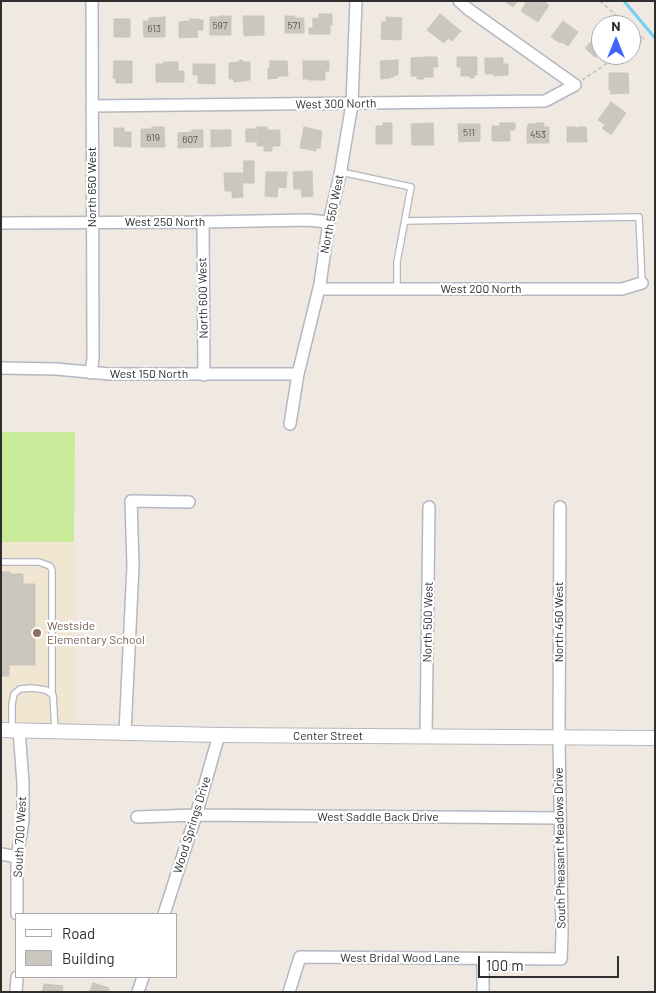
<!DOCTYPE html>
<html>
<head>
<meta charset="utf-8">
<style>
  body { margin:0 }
  #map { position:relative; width:656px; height:993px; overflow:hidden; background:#efe9e1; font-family:Barlow,sans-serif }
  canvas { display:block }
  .frame { position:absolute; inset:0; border:2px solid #2e2e2e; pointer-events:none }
  .legend { position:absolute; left:15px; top:913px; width:162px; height:65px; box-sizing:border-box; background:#fff; border:1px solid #ababab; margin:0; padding:6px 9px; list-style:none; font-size:15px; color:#2e2e2e }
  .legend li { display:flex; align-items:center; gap:10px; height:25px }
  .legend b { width:25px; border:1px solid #ababab }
  .north { position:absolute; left:591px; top:15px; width:50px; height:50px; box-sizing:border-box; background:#fff; border:1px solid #ababab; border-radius:50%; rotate:0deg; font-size:14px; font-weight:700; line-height:20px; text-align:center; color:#2e2e2e }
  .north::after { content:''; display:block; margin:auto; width:18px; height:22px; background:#4264fb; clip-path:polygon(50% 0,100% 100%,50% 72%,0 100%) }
  .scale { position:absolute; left:478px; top:956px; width:141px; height:22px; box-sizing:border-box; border:2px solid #2e2e2e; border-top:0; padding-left:6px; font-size:15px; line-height:18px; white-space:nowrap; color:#2e2e2e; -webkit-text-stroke:4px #fff; paint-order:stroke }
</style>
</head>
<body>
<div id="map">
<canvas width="656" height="993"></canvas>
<div class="frame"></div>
<ul class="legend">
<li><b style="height:6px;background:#fff"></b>Road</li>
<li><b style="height:14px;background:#cbc7bf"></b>Building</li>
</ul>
<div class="north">N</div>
<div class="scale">100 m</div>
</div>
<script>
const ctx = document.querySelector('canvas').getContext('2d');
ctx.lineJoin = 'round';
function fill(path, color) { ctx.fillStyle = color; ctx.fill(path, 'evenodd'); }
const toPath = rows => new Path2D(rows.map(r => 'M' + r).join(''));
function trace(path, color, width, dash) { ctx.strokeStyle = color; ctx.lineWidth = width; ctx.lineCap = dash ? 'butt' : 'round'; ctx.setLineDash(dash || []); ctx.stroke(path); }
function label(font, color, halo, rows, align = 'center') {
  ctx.font = font + ' Barlow,sans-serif'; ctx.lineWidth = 4.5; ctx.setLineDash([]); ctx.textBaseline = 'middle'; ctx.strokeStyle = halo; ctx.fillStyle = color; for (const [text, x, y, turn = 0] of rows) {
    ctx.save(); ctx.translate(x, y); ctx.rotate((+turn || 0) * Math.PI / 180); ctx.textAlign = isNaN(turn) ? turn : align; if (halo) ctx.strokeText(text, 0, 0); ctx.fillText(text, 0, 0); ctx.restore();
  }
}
fill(toPath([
  [1,432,75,432,74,542,74,724,1,723]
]), '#f0e6d1');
fill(toPath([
  [1,432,75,432,74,542,1,542]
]), '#c9ec9a');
trace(toPath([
  [624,1,655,38]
]), '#75cff0', 3);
const building = toPath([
  [504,1,517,1,513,7,504,1],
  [527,1,543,1,549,5,538,22,521,11,527,1],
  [319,14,332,14,332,25,330,25,330,34,309,34,309,28,313,28,313,18,319,19,319,14],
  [440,14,461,31,452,41,448,38,444,43,427,30,440,14],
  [220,16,231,16,231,35,210,35,210,17,220,17,220,16],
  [243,16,264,16,264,35,244,36,243,16],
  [285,16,295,16,295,18,304,18,304,33,285,33,285,16],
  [165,17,165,37,144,37,143,21,149,21,149,18,165,17],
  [386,17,402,18,401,40,381,39,382,22,386,22,386,17],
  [114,19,130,19,130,37,114,37,114,19],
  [190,19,199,19,199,20,203,20,203,30,197,30,198,37,179,38,179,22,189,21,189,24,190,24,190,19],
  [563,21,578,32,568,46,562,42,560,43,551,37,563,21],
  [601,31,601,55,605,55,601,59,597,56,596,58,585,48,601,31],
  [426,57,437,57,438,67,433,67,433,77,424,77,424,79,417,79,417,76,411,76,411,58,426,57],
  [457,57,477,57,477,75,474,75,474,78,470,78,470,76,461,76,461,67,457,67,457,57],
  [485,58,503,58,503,64,508,64,508,75,494,76,494,71,493,71,493,74,485,74,485,58],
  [240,60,242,60,244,62,250,62,250,80,234,82,234,79,229,79,229,63,239,62,240,60],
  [398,60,398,75,394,75,394,77,390,77,390,78,381,79,380,61,398,60],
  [114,61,132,61,132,83,116,83,116,78,113,78,114,61],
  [270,61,287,61,288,76,279,76,279,74,278,74,278,78,268,79,268,68,270,68,270,61],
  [303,61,329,61,329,71,325,71,325,80,309,80,309,79,303,79,303,61],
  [164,62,178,62,178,71,184,71,184,82,156,82,156,64,164,64,164,62],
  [193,64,215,64,215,84,198,83,198,75,193,75,193,64],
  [609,73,628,73,629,93,611,94,611,90,609,90,609,73],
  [611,102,626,113,611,135,602,128,605,125,598,120,611,102],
  [383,123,392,123,392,144,376,144,376,126,383,126,383,123],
  [433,123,434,145,412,145,411,124,433,123],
  [500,123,515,123,515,130,510,130,510,141,492,141,492,126,500,126,500,123],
  [536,123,544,123,544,127,549,127,549,143,527,143,527,127,528,127,528,124,536,124,536,123],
  [458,124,480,124,480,141,459,142,458,124],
  [152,127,164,127,165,147,141,147,141,129,152,129,152,127],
  [257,127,267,127,267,130,280,130,280,146,272,146,272,151,264,151,264,146,257,146,257,140,256,140,256,142,246,142,246,129,256,129,256,133,257,133,257,127],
  [304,127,322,131,320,148,316,148,316,151,300,148,304,127],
  [567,127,576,127,576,128,578,128,578,127,586,127,587,142,567,142,567,127],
  [114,128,124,128,124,132,131,132,131,147,114,146,114,128],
  [192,130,203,130,203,147,178,148,178,133,192,132,192,130],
  [211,130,231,130,231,146,211,147,211,130],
  [244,161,254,161,254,183,243,183,244,161],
  [312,171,313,196,302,197,301,189,294,189,293,172,312,171],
  [266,172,287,172,286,188,278,187,277,197,265,196,266,172],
  [224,173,242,173,243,197,232,198,232,191,225,191,224,173],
  [1,572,10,572,10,574,23,574,23,584,35,584,35,665,9,665,9,676,1,676,1,572],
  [93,983,109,988,107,992,89,992,93,983],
  [44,984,63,986,62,992,42,992,44,984]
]);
fill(building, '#cbc7bf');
trace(building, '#cbc5ba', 1);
const service = toPath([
  [341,172,411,187,397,262,397,289],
  [405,221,639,217,642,283],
  [1,562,39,562,50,566,52,570,52,694],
  [12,730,12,704,14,694,20,689,32,688,46,690,53,695,55,731]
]);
const minor = toPath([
  [92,106,545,101,575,85,468,9,459,1],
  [203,222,204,375],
  [1,223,203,222,307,220,329,222],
  [319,289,622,289,642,283],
  [1,368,56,369,110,374,298,374],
  [91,373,93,358,92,1],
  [290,424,298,374,320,284,329,222,340,175,352,104,356,1],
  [125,733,133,566,131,501,189,502],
  [426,737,429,507],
  [137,817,196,815,559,818],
  [1,854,17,857],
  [17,914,17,857,23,821,23,783,19,730],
  [164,914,196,815,219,735],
  [483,959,483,992],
  [16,992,17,977],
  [138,992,143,977],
  [289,992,300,957,561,959,562,935,559,737,560,507]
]);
const tertiary = toPath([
  [1,730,219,735,655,738]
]);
trace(service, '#b4b7c1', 8);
trace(minor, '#b4b7c1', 14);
trace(tertiary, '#b4b7c1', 16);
trace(toPath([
  [600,1,627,25],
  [631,28,644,39,631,48],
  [582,80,620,55]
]), '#c9c9c9', 2, [4, 2.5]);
trace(service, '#fff', 5.5);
trace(minor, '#fff', 11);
trace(tertiary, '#fff', 14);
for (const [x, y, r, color] of [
  [37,633,5,"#8d6e63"]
]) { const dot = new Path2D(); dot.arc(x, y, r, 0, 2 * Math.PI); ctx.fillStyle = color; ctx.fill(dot); trace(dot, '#fff', 2); }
label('10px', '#555452', null, [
  ["597",220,26],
  ["571",294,26],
  ["613",154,29],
  ["511",469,133],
  ["453",538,135],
  ["619",153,138],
  ["607",190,140]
]);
label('12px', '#2e2e2e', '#fff', [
  ["West 300 North",336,104,-1],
  ["North 650 West",92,187,-90],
  ["North 550 West",332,214,-79],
  ["West 250 North",165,222],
  ["West 200 North",481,289],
  ["North 600 West",203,298,-91],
  ["West 150 North",149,374],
  ["North 500 West",428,622,-89],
  ["North 450 West",559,622,-90],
  ["Center Street",328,736],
  ["West Saddle Back Drive",378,817],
  ["Wood Springs Drive",192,825,-73],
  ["South 700 West",20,837,-87],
  ["South Pheasant Meadows Drive",560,848,-91],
  ["West Bridal Wood Lane",400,958]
]);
label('12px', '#785e54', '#fff', [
  ["Westside",47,626],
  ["Elementary School",47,640]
], 'left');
</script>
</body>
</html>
